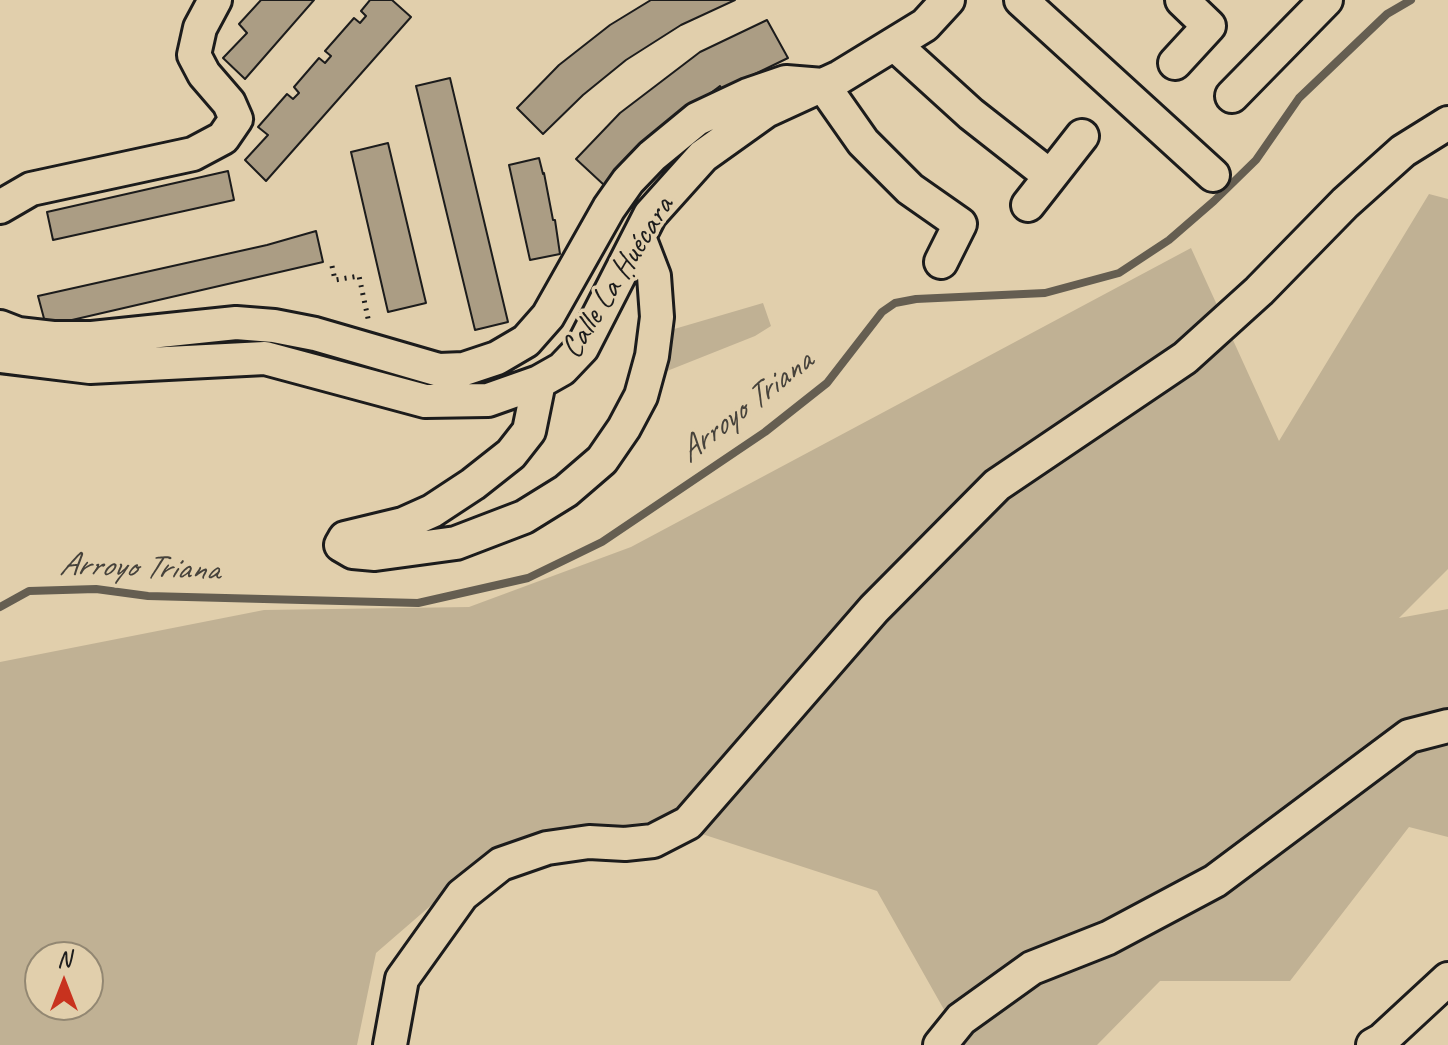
<!DOCTYPE html>
<html>
<head>
<meta charset="utf-8">
<style>
  body { margin:0 }
  #map { position:relative; width:1448px; height:1045px; overflow:hidden; background:#e1cfac; font-family:Caveat,sans-serif }
  canvas { display:block }
  .north { position:absolute; left:24px; top:941px; width:80px; height:80px; box-sizing:border-box; background:#e1cfac; border:2px solid #928772; border-radius:50%; rotate:0deg; font-size:22px; font-weight:700; line-height:32px; text-align:center; color:#1c1c1c }
  .north::after { content:''; display:block; margin:auto; width:28px; height:36px; background:#c8321e; clip-path:polygon(50% 0,100% 100%,50% 72%,0 100%) }
</style>
</head>
<body>
<div id="map">
<canvas width="1448" height="1045"></canvas>
<div class="north">N</div>
</div>
<script>
const ctx = document.querySelector('canvas').getContext('2d');
ctx.lineJoin = 'round';
function fill(path, color) { ctx.fillStyle = color; ctx.fill(path, 'evenodd'); }
const toPath = rows => new Path2D(rows.map(r => 'M' + r).join(''));
function trace(path, color, width, dash) { ctx.strokeStyle = color; ctx.lineWidth = width; ctx.lineCap = dash ? 'butt' : 'round'; ctx.setLineDash(dash || []); ctx.stroke(path); }
function label(font, color, halo, rows, align = 'center') {
  ctx.font = font + ' Caveat,sans-serif'; ctx.lineWidth = 7; ctx.setLineDash([]); ctx.textBaseline = 'middle'; ctx.strokeStyle = halo; ctx.fillStyle = color; for (const [text, x, y, turn = 0] of rows) {
    ctx.save(); ctx.translate(x, y); ctx.rotate((+turn || 0) * Math.PI / 180); ctx.textAlign = isNaN(turn) ? turn : align; if (halo) ctx.strokeText(text, 0, 0); ctx.fillText(text, 0, 0); ctx.restore();
  }
}
fill(toPath([
  [1429,194,1448,199,1448,569,1399,618,1448,609,1448,837,1409,827,1290,981,1160,981,1097,1045,964,1045,877,891,659,820,502,844,376,953,357,1045,0,1045,0,662,264,610,469,607,631,547,1191,248,1279,441],
  [40,957,88,957,88,1005,40,1005],
  [763,303,771,326,755,336,667,371,664,332]
]), '#c0b194');
trace(toPath([
  [0,607,29,591,96,589,148,596,418,603,528,578,602,542,765,432,827,383,882,312,895,303,916,299,1045,293,1119,273,1169,240,1214,201,1256,160,1299,98,1387,14,1411,0]
]), '#655e51', 8);
const building = toPath([
  [261,0,314,0,245,79,223,58,247,33,239,24,261,0],
  [370,0,392,0,411,17,266,181,245,160,268,135,258,127,287,94,293,99,299,93,294,87,319,58,325,63,331,56,325,51,354,18,360,23,366,16,361,11,370,0],
  [651,0,735,0,681,25,626,60,583,95,543,134,517,108,559,65,610,25,651,0],
  [767,20,788,58,722,90,720,86,649,139,604,185,576,159,620,113,700,52,767,20],
  [450,78,508,322,475,330,416,86,450,78],
  [388,143,426,303,388,312,351,152,388,143],
  [539,158,543,174,544,173,553,220,555,220,560,254,530,260,509,165,539,158],
  [228,171,234,200,53,240,47,212,228,171],
  [316,231,323,262,46,326,38,296,267,245,316,231]
]);
fill(building, '#ab9d84');
trace(building, '#1c1c1c', 2);
const minor = toPath([
  [1021,0,1213,175],
  [894,44,971,114,1050,176],
  [1175,63,1209,26,1182,0],
  [1232,96,1326,0],
  [1028,205,1082,136],
  [0,207,31,189,193,154,223,138,236,119,229,103,204,74,194,55,200,28,215,0],
  [0,327,18,334,53,338,92,338,236,323,274,326,315,334,439,370,464,369,497,358,526,341,548,316,609,208,628,181,652,156,697,119,748,95,786,82,823,85,863,142,910,189,960,224,941,262],
  [0,356,90,367,265,358,425,401,488,400,539,382,562,369,582,348,650,215,703,156,766,111,840,77,925,25,948,0],
  [539,382,529,431,511,454,473,484,432,511,403,524,345,538,341,545,353,552,375,554,456,543,524,517,566,491,602,460,624,428,641,396,652,356,657,317,654,276,639,237],
  [390,1045,402,979,462,895,501,864,547,848,589,842,625,844,653,841,688,823,874,609,997,485,1185,358,1259,291,1345,203,1403,151,1448,123],
  [940,1045,961,1019,1032,968,1108,938,1215,881,1409,736,1448,726],
  [1373,1045,1382,1040,1448,979]
]);
trace(minor, '#1c1c1c', 38);
trace(toPath([
  [332,266,335,280,359,276,369,323]
]), '#1c1c1c', 5, [2, 6]);
trace(minor, '#e1cfac', 32);
label('32px', '#1c1c1c', '#e1cfac', [
  ["Calle La Ḥuécara",618,278,-58]
]);
label('italic 34px', '#46423b', '#e1cfac', [
  ["Arroyo Triana",746,407,-38],
  ["Arroyo Triana",139,568,2]
]);
</script>
</body>
</html>
